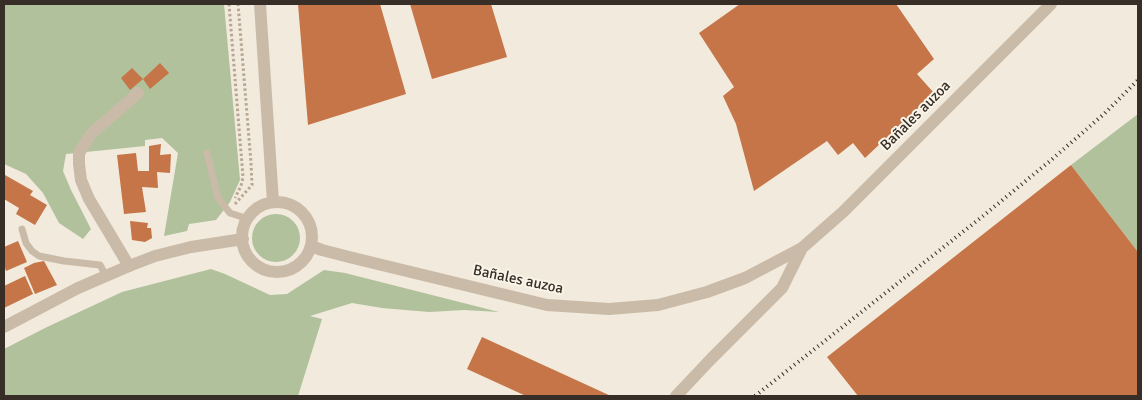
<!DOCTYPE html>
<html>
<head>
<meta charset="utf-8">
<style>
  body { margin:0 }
  #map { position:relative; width:1142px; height:400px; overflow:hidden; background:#f2eadc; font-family:Signika,sans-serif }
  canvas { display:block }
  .frame { position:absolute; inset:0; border:5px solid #372e28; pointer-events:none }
</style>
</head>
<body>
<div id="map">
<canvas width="1142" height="400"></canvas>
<div class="frame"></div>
</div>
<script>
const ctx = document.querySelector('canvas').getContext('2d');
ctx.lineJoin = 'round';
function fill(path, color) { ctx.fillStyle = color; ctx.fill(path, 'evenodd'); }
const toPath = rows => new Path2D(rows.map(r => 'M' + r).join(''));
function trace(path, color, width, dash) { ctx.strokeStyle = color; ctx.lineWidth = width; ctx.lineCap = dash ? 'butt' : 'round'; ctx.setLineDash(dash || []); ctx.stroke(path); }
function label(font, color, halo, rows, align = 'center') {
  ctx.font = font + ' Signika,sans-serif'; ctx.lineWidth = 4; ctx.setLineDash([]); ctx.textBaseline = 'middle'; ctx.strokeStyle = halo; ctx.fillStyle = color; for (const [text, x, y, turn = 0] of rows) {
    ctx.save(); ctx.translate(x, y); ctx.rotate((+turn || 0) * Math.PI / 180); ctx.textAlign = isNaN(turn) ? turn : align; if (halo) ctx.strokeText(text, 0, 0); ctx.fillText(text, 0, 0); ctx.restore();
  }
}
fill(toPath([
  [4,4,224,4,240,180,230,202,216,220,189,224,187,231,164,236,178,153,162,138,145,140,145,146,66,154,63,171,71,190,91,229,83,239,59,223,43,193,26,174,4,164],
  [1138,114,1138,252,1071,165],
  '252 238a24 24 0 1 1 48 0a24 24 0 1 1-48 0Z',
  [211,269,225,274,270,295,287,294,324,270,345,273,499,312,464,310,429,312,382,308,352,303,310,316,322,319,298,396,4,396,4,349,45,328,122,292]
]), '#b0c19c');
fill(toPath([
  [298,4,380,4,406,94,308,125],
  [410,4,491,4,507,57,432,79],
  [740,4,896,4,934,59,917,74,934,93,865,158,853,143,838,155,827,141,754,191,736,124,723,96,734,87,699,33],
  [160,63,169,73,150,89,143,79],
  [132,68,143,79,130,90,121,78],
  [161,144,160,155,171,154,170,173,157,172,158,188,142,187,146,212,124,214,117,155,136,153,138,171,149,171,149,146],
  [1071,165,1138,252,1138,396,858,396,827,357],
  [5,175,33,191,30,195,47,205,35,225,16,214,19,208,4,199,4,177],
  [130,221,148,223,147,228,151,228,152,238,145,242,132,240],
  [18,241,27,262,6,271,4,265,4,247],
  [44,261,57,285,35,294,24,268,34,263],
  [25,276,33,294,4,308,4,286],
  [482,337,611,396,526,396,467,369]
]), '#c57547');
trace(toPath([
  [229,4,243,177,241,186,235,198],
  [235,204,252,185,251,163,238,4]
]), '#b6a692', 3, [2.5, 2.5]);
trace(toPath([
  [207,153,218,198,230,213,248,219],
  [22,229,26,243,32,251,39,256,64,261,100,265,106,276]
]), '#cabba8', 7);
trace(toPath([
  [311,246,322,250,349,257,547,305,609,309,658,305,707,292,745,278,802,248,843,212,1051,4],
  [129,266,89,199,81,180,79,164,79,153,91,134,138,93],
  [676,396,711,359,782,288,802,248]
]), '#cabba8', 12);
trace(toPath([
  [260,4,273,202],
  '242 237a35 35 0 1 1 70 0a35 35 0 1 1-70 0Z',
  [4,327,78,288,129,266,155,256,191,247,243,239]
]), '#cabba8', 12);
trace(toPath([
  [755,396,983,216,1050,161,1104,114,1138,80]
]), '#372e28', 4, [1, 4]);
label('15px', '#372e28', '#f9f4e8', [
  ["Bañales auzoa",916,116,-45],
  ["Bañales auzoa",518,280,12]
]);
</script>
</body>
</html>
